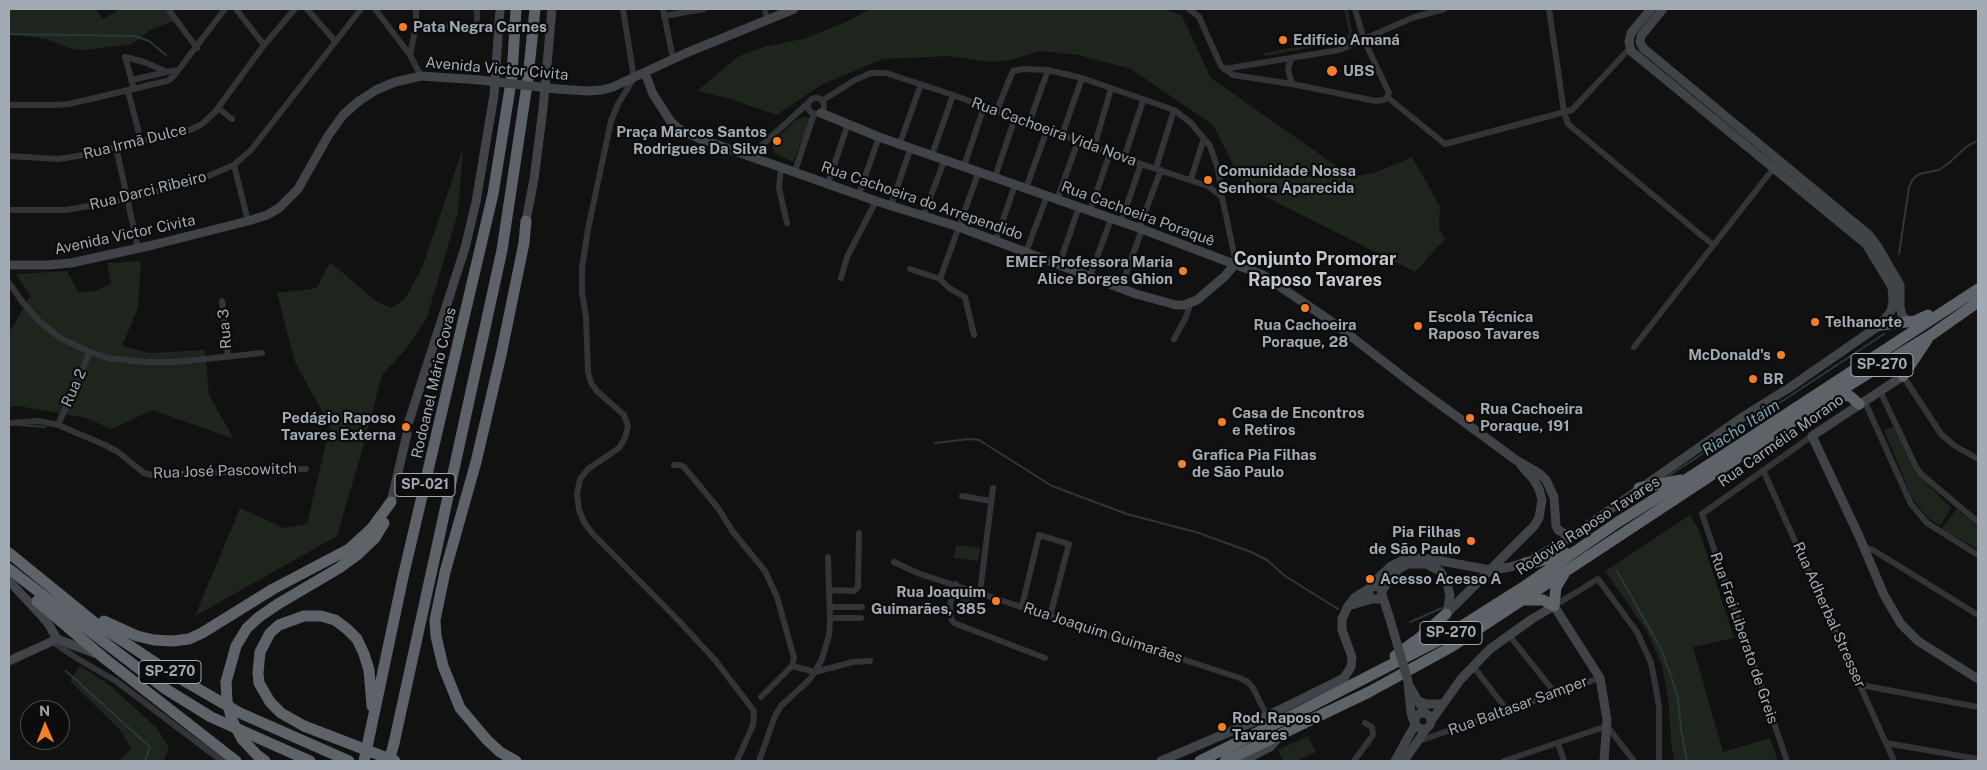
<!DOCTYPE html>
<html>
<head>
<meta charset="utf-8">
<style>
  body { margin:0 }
  #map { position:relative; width:1987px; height:770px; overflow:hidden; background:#111112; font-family:"Public Sans",sans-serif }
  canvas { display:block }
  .frame { position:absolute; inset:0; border:10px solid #a2abb3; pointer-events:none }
  .north { position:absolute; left:20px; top:700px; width:50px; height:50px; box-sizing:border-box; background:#0c0c0d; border:1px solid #484c4f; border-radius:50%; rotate:359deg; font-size:14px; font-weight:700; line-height:20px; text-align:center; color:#a2abb3 }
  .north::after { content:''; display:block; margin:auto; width:18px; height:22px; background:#f57f26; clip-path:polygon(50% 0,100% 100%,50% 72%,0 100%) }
</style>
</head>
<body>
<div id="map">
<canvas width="1987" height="770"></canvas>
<div class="frame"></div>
<div class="north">N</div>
</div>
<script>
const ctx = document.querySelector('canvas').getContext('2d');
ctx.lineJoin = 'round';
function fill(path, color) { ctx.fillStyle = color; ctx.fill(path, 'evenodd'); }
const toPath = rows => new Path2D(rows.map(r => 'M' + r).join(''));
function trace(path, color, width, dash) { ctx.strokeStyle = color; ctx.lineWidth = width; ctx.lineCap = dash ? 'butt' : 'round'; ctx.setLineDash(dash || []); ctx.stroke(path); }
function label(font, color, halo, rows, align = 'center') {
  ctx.font = font + ' "Public Sans",sans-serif'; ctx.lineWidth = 4.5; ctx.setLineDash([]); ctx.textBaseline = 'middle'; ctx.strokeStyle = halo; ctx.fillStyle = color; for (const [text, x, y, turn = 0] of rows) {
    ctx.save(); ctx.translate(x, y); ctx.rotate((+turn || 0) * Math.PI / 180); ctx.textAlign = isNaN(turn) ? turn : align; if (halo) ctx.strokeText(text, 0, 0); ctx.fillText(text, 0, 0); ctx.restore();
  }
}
fill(toPath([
  [9,9,96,9,103,19,120,9,164,9,174,21,152,29,132,44,87,50,71,49,46,39,9,34],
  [870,9,1164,9,1182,16,1211,78,1352,177,1377,172,1412,157,1440,206,1439,228,1445,239,1415,272,1244,186,1213,125,1131,69,1078,55,1041,51,1010,60,989,62,950,56,883,59,823,84,776,115,731,99,697,91,739,56,767,46,803,39,846,22],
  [1344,9,1348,9,1352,31,1351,37,1347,41,1265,56,1264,53,1344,38,1349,34],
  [802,117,812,117,793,162,774,153,772,144,776,139,795,121],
  [463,148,458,212,427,317,407,348,382,375,363,447,337,536,195,616,240,508,284,528,307,524,330,426,295,362,277,293,317,288,330,262,377,302,391,308,405,299,423,265],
  [141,261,138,308,122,346,150,353,205,350,209,395,234,439,153,410,111,429,86,418,19,406,9,407,9,333,30,296,16,274,67,271,78,292,96,291,111,283,107,263],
  [1894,427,1915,472,1951,508,1940,526,1928,518,1912,498,1884,430],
  [1957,509,1978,527,1978,549,1941,529],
  [1690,515,1699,530,1734,638,1693,647,1723,752,1770,738,1778,761,1674,761,1671,741,1668,697,1662,665,1646,630,1605,571],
  [956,545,980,548,978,561,954,558],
  [961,597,981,604,978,615,956,608],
  [80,666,108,684,157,728,169,748,164,761,118,761,131,749,121,731,70,681],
  [1308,736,1316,752,1296,761,1283,761,1278,750]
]), '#1e251d');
trace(toPath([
  [9,34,135,36,149,41,166,55],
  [1899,254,1909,187,1913,179,1919,174,1939,170,1949,163,1966,147,1978,140],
  [18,425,45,427],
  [935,443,970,439,979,440,1052,486,1127,514,1199,533,1251,552,1267,560,1285,576,1338,609],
  [1667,477,1884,334],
  [1617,510,1644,492],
  [1617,571,1661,649,1671,676,1678,698,1681,729,1687,761],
  [1410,622,1442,608],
  [66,671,150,747,145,761]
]), '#2a373b', 2);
trace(toPath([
  [168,9,197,48],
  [236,9,264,45],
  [307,9,335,41],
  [375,9,410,55,421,76],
  [623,9,634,78,618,104,611,121,588,229,582,268,582,292,586,317,588,372,591,383,597,391,624,415,628,426,625,438,619,448,588,469,580,479,577,494,579,510,584,522,592,533,679,621,715,660,754,711,753,725,737,761],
  [663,9,673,59],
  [765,9,767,20],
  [1189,9,1199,17,1221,66,1233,75,1292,84,1376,101,1384,100,1387,97,1389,93,1364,40,1355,9],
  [1549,9,1564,112,1568,124,1713,245],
  [664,16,704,9],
  [416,26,472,27,476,25,477,22,477,9],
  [410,55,416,26,416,9],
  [1291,59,1288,69,1292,84],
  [1224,69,1339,50,1412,18,1444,9],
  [131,80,167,72],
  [134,89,125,57,144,62,167,72,178,70],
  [128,91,141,141],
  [1387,97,1445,144,1572,110,1630,48],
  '808 106a8 8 0 1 1 16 0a8 8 0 1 1-16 0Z',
  [823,100,855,80,871,73,886,73,953,95,1141,164,1208,186,1222,197,1236,263],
  [9,105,55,105,69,104,167,81,173,77,225,9],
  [218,108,232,119],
  [996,112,1013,71,1023,69,1048,70,1082,78,1174,110,1190,122,1210,146,1218,169,1222,197],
  [1029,123,1048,70],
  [1062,135,1082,78],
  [900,143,921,84],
  [116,147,138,248],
  [1094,147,1111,89],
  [932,155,953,95],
  [9,156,58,159,78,156,190,130,202,124,215,112,264,45,295,9],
  [750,156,808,103],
  [1124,158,1143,101],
  [234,165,248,221],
  [964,166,984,107],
  [781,167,779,188,787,223],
  [1156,168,1174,110],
  [795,171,814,114],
  [995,177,1015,118],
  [1191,179,1204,138],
  [828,183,848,124],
  [1026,188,1047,130],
  [859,194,879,137],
  [1057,200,1078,141],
  [891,205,911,147],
  [9,210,66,210,128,199,199,180,234,165,251,150,361,9],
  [1090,211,1110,153],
  [923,216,945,159],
  [1121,222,1141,164],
  [1139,228,1161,170],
  [996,240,1015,185],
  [1026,252,1047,196],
  [1059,265,1079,207],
  [910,269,940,279,979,171],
  [1090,276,1111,219],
  [841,278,847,257,876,201],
  [940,279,949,288,965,297,974,335],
  [9,283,24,304,39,321,60,338,90,352,108,358,144,362,176,362,262,353],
  [1121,288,1142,229],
  [222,301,228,357],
  [1174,339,1185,319,1191,303],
  [1634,347,1776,165],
  [1903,376,1941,434,1955,446,1978,459],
  [1880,391,1916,467,1921,474,1978,522],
  [1864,400,1911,504,1927,523,1978,555],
  [9,423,39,421,58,425,105,445,118,452,144,473,151,475,306,469],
  [58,425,90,352],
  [674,465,680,465,684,467,718,508,733,532,765,571,777,597,794,658,792,666,761,697],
  [1763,470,1894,761],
  [962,496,991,501],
  [1864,547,1873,550,1978,615],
  [894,562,920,574,1240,678,1248,682,1253,688,1267,716],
  [956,584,950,604,951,618,954,623,1045,658],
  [829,590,854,591,858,587,859,533],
  [980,592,993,488],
  [1022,606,1039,535,1069,544,1050,616],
  [1554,606,1598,579,1637,632,1651,663,1655,683,1659,707,1659,761],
  [830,607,862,607],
  [830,618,861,618],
  [1509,635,1555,693],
  [53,642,78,659,116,681,222,761],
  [792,666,815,672,822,659,829,635,830,621,828,557],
  [1473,666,1507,710],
  [1861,685,1978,707],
  [1419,741,1600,678],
  [1558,743,1564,761],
  [1886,743,1978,759],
  [759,761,775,716,781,706,809,680,815,672,853,662,870,661],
  [1354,761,1373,735,1372,727,1365,723],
  [1504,761,1607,726,1634,761],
  [1787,761,1702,514,1812,436]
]), '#323437', 6);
trace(toPath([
  [1663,9,1641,36,1640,42,1643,48,1869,235,1878,247,1900,285,1900,307,1902,315,1907,321],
  [645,73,653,94,671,122,679,129,698,138,876,201,959,227,1136,294,1176,305,1184,305,1197,300,1225,276,1236,263],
  [557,89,587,91,602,90,613,87,686,53,794,9],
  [821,113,879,137,1139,228,1263,275,1335,324,1415,386,1516,460,1540,474,1546,480,1554,497,1556,526,1558,530,1571,537],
  [526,221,534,179,543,109,552,9],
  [9,265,48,265,71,263,153,245,248,221,267,215,279,208,298,189,328,136,343,115,359,101,376,90,395,82,421,76,480,80],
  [1903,376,1812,436,1859,536,1884,595,1901,624,1918,641,1978,679],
  [409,421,465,248,476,202,494,95,500,9],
  [391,502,407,434],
  [9,581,40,614,49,625,57,639],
  [1372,587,1377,586,1381,589,1382,593,1379,599,1372,599,1368,593,1370,588,1376,580,1391,566,1409,557,1431,559,1490,570,1510,567,1532,560,1571,537,1744,416,1792,386,1880,325,1891,311,1893,302,1892,287,1866,244,1631,51,1629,42,1631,33,1651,9],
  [1382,591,1391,577,1400,568,1409,564,1426,564,1440,571,1446,580,1450,595,1447,613],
  [1382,595,1389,616],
  [1348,606,1372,599],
  [1446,614,1534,526,1539,518,1542,500,1539,489,1534,480,1521,465],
  [57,639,94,653],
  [9,661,57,639],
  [1408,683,1411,713,1414,722],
  [1410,687,1425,713],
  [1418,701,1426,704,1441,704],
  '1415 721a8 8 0 1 1 16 0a8 8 0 1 1-16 0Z',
  [1431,721,1461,679,1490,649,1532,619,1554,606,1600,678,1607,720,1604,761],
  [1161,761,1267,716,1344,678,1351,667,1352,657,1342,630,1342,619,1348,606,1355,597,1370,588],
  [1243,761,1270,747,1281,735],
  [1395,761,1415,725],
  [1404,761,1426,729]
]), '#404347', 9);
trace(toPath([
  [1880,325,1915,321,1928,315],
  [1903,376,1927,340],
  [1833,395,1850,396,1859,404],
  [1639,488,1681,480],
  [9,553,94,622,174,675,240,713,349,761],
  [1525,563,1533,563,1566,553],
  [9,569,164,688,211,717,310,761],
  [1524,600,1543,600,1554,606,1556,587,1564,574],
  [37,601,104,658,236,761],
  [104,621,137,636,154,640,173,641,189,639,202,633,273,589,349,549,372,528,391,502],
  [1395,656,1418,639,1446,614],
  [226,682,236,646,247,628,259,617,278,604,339,568,357,555,375,538,384,523],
  [372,706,369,670,364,654,357,639,347,629,335,620,321,616,304,616,279,625,270,633,260,652,258,673,259,683,270,702,281,713,304,726,395,761],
  [370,733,403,577,493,194,512,76,516,9],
  [394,743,502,250,528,78,535,9],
  [516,761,500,752,487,740,460,708,443,666,436,636,435,620,445,572,476,462,501,355,524,243,526,221],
  [1200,761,1303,710,1443,638,1522,588,1618,522,1687,479,1978,289],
  [1225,761,1369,692,1451,647,1833,395,1931,335,1978,302]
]), '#5e6369', 11);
trace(toPath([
  [480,80,557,89],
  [1389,616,1408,681]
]), '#404347', 9);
trace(toPath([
  [226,682,227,701,232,720,242,739,257,755,265,761],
  [364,761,370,733],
  [389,761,394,743]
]), '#5e6369', 11);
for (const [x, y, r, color] of [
  [403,27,5,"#f57f26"],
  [1283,40,5,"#f57f26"],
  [1332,71,6,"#f57f26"],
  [777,141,5,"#f57f26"],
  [1208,180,5,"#f57f26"],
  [1183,271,5,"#f57f26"],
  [1305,308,5,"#f57f26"],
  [1815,322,5,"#f57f26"],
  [1418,326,5,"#f57f26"],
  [1781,355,5,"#f57f26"],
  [1753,379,5,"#f57f26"],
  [1470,418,5,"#f57f26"],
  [1222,422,5,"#f57f26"],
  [406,427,5,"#f57f26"],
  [1182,464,5,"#f57f26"],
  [1471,541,5,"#f57f26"],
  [1370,579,5,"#f57f26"],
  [996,601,5,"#f57f26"],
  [1222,727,5,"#f57f26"]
]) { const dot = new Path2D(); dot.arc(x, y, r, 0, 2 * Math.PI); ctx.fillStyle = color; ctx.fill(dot); trace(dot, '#0c0c0d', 2); }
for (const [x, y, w] of [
  [1882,365,62],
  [425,485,60],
  [1451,633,62],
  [170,672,62]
]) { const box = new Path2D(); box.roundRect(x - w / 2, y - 11.5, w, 23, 4); ctx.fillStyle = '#0c0c0d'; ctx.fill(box); trace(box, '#a2abb3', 1); }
label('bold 14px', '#a2abb3', null, [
  ["SP-270",1882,365],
  ["SP-021",425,485],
  ["SP-270",1451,633],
  ["SP-270",170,672]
]);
label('bold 15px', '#a2abb3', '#0c0c0d', [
  ["Pata Negra Carnes",413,27],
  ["Edifício Amaná",1293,40],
  ["UBS",1343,71],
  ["Praça Marcos Santos",767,132,"right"],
  ["Rodrigues Da Silva",767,149,"right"],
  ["Comunidade Nossa",1218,171],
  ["Senhora Aparecida",1218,188],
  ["EMEF Professora Maria",1173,262,"right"],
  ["Alice Borges Ghion",1173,279,"right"],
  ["Escola Técnica",1428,317],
  ["Raposo Tavares",1428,334],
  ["Telhanorte",1825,322],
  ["Rua Cachoeira",1305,325,"center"],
  ["Poraque, 28",1305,342,"center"],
  ["McDonald's",1771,355,"right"],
  ["BR",1763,379],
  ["Rua Cachoeira",1480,409],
  ["Poraque, 191",1480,426],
  ["Casa de Encontros",1232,413],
  ["e Retiros",1232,430],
  ["Pedágio Raposo",396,418,"right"],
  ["Tavares Externa",396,435,"right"],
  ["Grafica Pia Filhas",1192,455],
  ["de São Paulo",1192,472],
  ["Pia Filhas",1461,532,"right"],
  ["de São Paulo",1461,549,"right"],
  ["Acesso Acesso A",1380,579],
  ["Rua Joaquim",986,592,"right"],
  ["Guimarães, 385",986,609,"right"],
  ["Rod. Raposo",1232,718],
  ["Tavares",1232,735]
], 'left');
label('15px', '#a2abb3', '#0c0c0d', [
  ["Avenida Victor Civita",497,69,5],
  ["Rua Cachoeira Vida Nova",1054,132,20],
  ["Rua Irmã Dulce",135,142,-14],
  ["Rua Darci Ribeiro",148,191,-14],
  ["Rua Cachoeira do Arrependido",922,201,19],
  ["Rua Cachoeira Poraquê",1138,214,20],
  ["Avenida Victor Civita",125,235,-12],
  ["Rua 3",225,329,-95],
  ["Rodoanel Mário Covas",434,383,-77],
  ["Rua 2",74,388,-66],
  ["Rua Carmélia Morano",1781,441,-35],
  ["Rua José Pascowitch",225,471,-2],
  ["Rodovia Raposo Tavares",1588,526,-33],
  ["Rua Adherbal Stresser",1829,615,66],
  ["Rua Joaquim Guimarães",1103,633,18],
  ["Rua Frei Liberato de Greis",1744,638,71],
  ["Rua Baltasar Samper",1518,706,-20]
]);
label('italic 16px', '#77a3b0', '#0c0c0d', [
  ["Riacho Itaim",1741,428,-33]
]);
label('bold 18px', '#c3c9cf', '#0c0c0d', [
  ["Conjunto Promorar",1315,259],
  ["Raposo Tavares",1315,280]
]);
</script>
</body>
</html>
